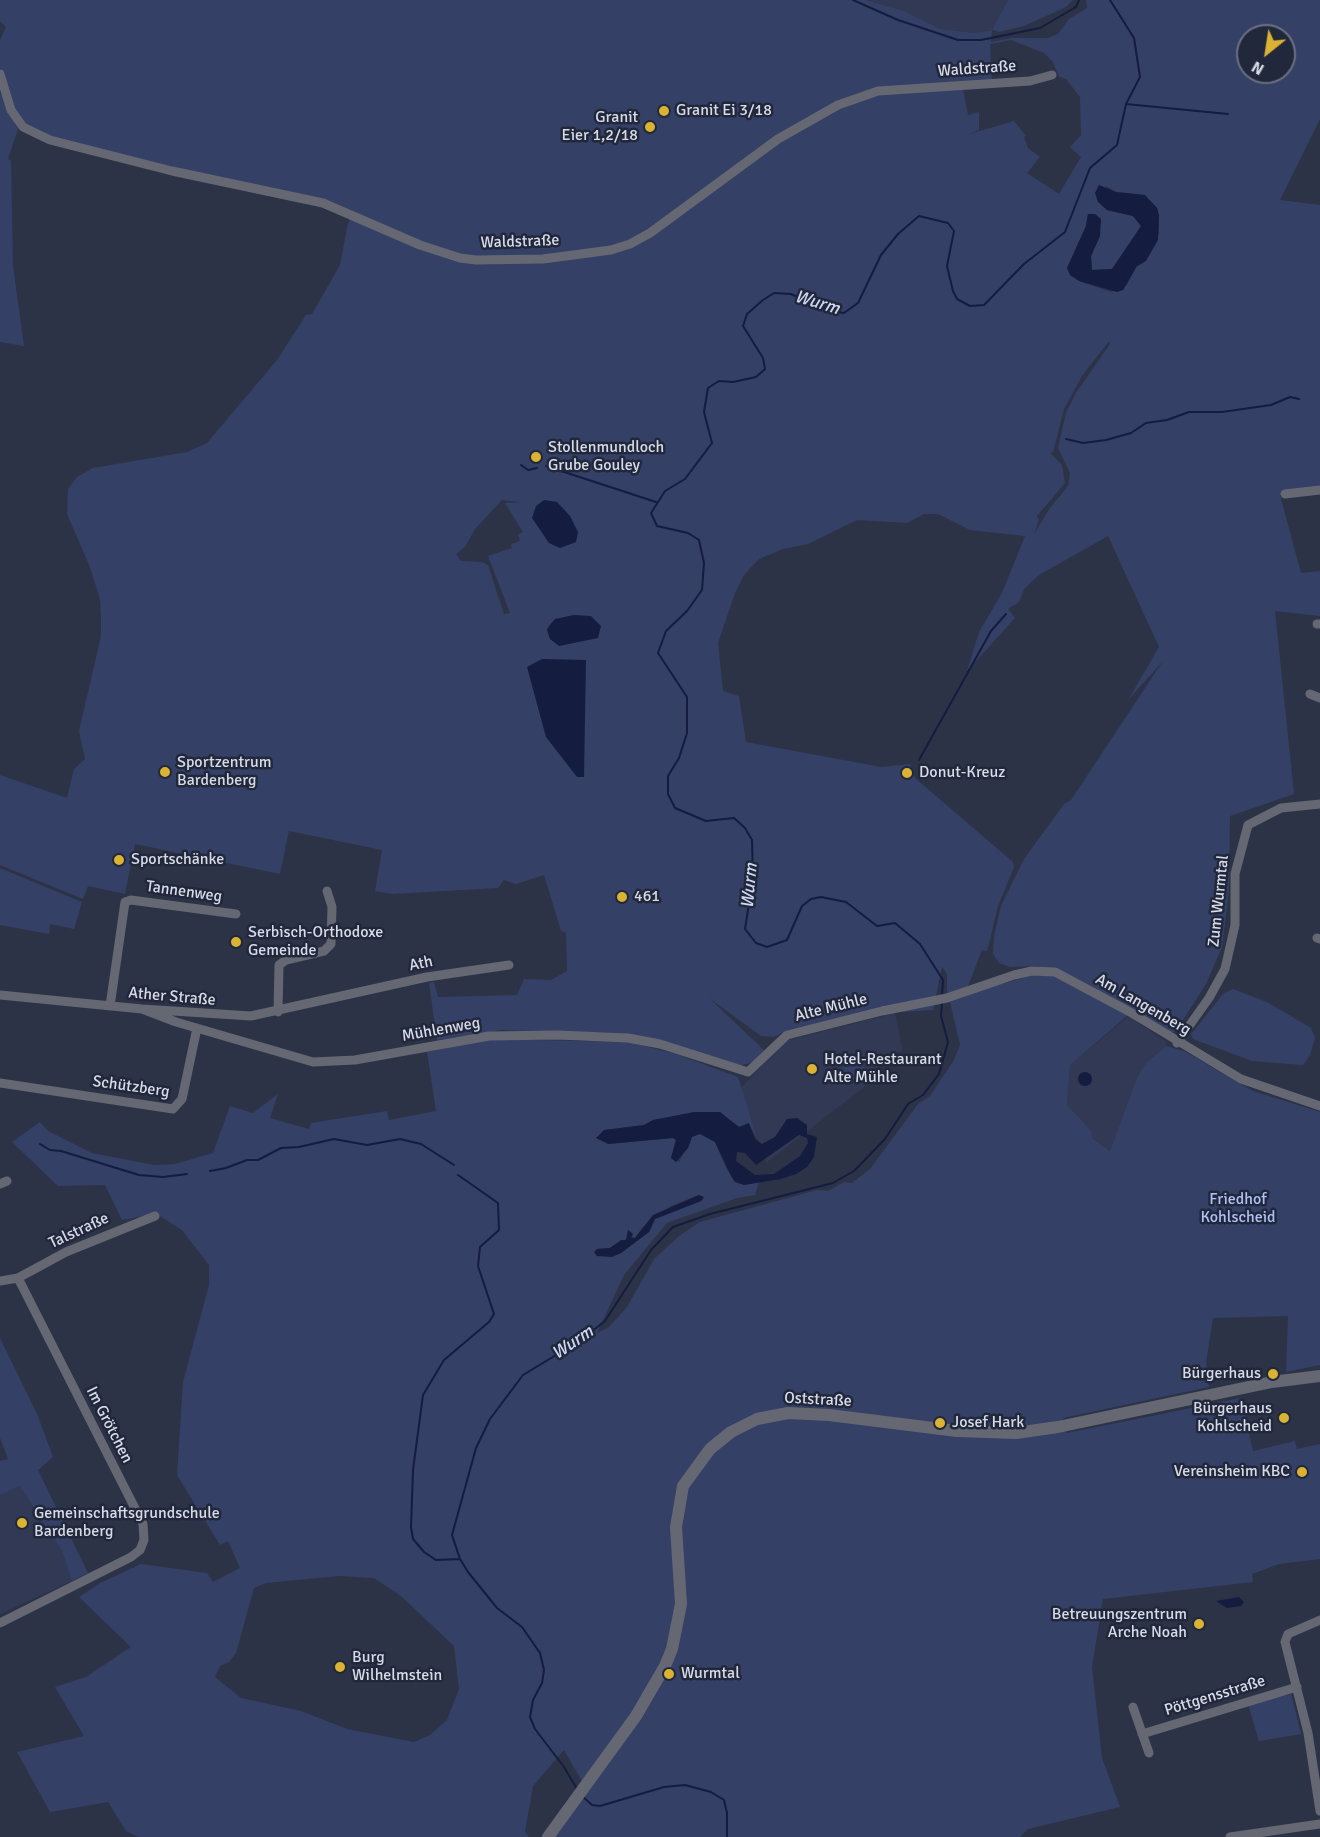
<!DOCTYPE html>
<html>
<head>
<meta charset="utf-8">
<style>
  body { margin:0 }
  #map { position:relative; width:1320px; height:1837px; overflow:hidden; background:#2c3347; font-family:Signika,sans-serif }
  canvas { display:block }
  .north { position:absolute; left:1236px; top:24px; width:60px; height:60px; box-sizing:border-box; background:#22283c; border:2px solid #6a7081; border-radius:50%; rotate:210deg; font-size:16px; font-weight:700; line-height:24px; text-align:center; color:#d7dbe8 }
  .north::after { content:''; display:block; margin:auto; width:21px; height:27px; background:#dab333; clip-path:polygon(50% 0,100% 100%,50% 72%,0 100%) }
</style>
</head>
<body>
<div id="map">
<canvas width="1320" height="1837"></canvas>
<div class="north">N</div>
</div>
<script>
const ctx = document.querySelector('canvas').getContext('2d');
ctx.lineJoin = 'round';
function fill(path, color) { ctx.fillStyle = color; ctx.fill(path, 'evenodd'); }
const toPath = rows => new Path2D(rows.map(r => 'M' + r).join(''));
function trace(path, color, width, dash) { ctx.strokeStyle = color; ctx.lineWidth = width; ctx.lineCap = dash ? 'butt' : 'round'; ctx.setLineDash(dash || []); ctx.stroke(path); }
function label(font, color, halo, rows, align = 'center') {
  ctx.font = font + ' Signika,sans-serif'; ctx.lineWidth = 5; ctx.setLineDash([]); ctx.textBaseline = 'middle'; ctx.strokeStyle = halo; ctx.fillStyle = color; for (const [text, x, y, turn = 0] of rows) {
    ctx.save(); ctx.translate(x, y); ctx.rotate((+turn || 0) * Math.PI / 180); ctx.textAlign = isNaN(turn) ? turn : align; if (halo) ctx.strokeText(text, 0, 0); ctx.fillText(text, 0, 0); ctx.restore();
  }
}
fill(toPath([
  [866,0,1008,0,992,30,974,33,941,29,904,11],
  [895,1013,903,1051,876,1057,880,1075,766,1163,740,1089,785,1041],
  [1129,1016,1165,1041,1166,1046,1147,1062,1138,1075,1110,1151,1092,1138,1067,1105,1070,1065],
  [20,1485,62,1551,72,1581,0,1614,0,1495]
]), '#313954');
fill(toPath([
  [0,0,866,0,904,11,941,29,974,33,992,30,1008,0,1073,0,1066,7,1024,26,999,32,992,30,991,42,1012,38,1048,38,1058,34,1069,19,1087,8,1086,0,1320,0,1320,119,1280,200,1320,205,1320,486,1280,495,1301,573,1320,571,1320,616,1275,611,1294,794,1230,816,1229,890,1222,947,1206,984,1176,1031,1172,1033,1056,969,1034,966,1010,967,999,963,993,954,994,936,1001,906,1024,859,1064,804,1071,800,1163,661,1128,700,1159,647,1108,536,1039,575,1024,589,1019,602,1008,609,1015,618,967,671,979,632,1002,593,1025,536,970,530,938,514,924,514,907,523,857,520,808,544,783,549,759,559,744,575,735,593,718,643,723,691,739,696,746,742,881,767,910,764,915,778,1013,862,1014,867,998,906,988,948,987,951,982,950,968,986,947,996,947,974,942,967,933,1010,852,1015,787,1030,774,1037,761,1036,709,998,764,1050,753,1062,739,1066,647,1038,617,1033,501,1030,437,1040,429,983,434,982,438,997,517,995,524,979,551,980,567,971,566,933,561,931,544,875,516,884,504,880,498,888,392,894,375,891,382,850,289,831,280,874,135,844,125,894,88,886,83,899,0,865,0,775,67,798,74,769,85,759,79,731,101,636,101,617,100,599,90,567,67,514,68,489,77,477,93,468,187,452,207,443,277,360,306,315,312,314,340,265,348,223,354,212,333,202,99,152,56,140,25,124,13,110,0,68,0,40,6,27,0,21],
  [1248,36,1284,36,1284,72,1248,72],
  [1011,40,1044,53,1053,62,1059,77,1066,79,1080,97,1081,135,1070,147,1081,157,1059,194,1027,173,1040,157,1028,148,1024,137,1026,136,1014,121,966,135,979,130,979,112,968,115,963,88,880,92,838,107,878,90,992,82,990,44],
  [1106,186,1116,192,1144,195,1157,208,1159,216,1159,233,1143,263,1135,268,1127,285,1111,292,1079,281,1067,268,1086,226,1088,214,1095,214,1100,236,1091,256,1092,270,1112,269,1141,226,1133,216,1106,210],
  [1109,341,1110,344,1076,393,1066,413,1058,448,1070,473,1068,486,1050,508,1034,534,1039,520,1037,516,1065,483,1062,465,1050,453,1053,452,1064,409,1082,376],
  [502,500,520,502,505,503,523,532,518,535,520,541,511,544,512,548,488,556,510,613,504,614,488,565,482,562,461,561,456,554,465,547,475,529],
  [0,92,18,129,8,159,11,161,13,266,24,346,0,342],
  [0,868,82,902,74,929,50,924,49,934,0,925],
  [1035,975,1053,976,1128,1015,1070,1065,1067,1105,1091,1131,1092,1138,1110,1151,1138,1075,1147,1062,1166,1046,1184,1051,1253,1091,1320,1112,1320,1365,1286,1372,1288,1316,1213,1318,1206,1363,1209,1387,1063,1418,1067,1433,1241,1398,1253,1451,1295,1441,1297,1449,1320,1444,1320,1559,1279,1564,1252,1574,1253,1582,1103,1599,1092,1667,1102,1758,1120,1807,1028,1829,1020,1837,552,1837,587,1790,564,1750,533,1786,525,1831,529,1837,139,1837,126,1831,108,1802,50,1812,17,1752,84,1736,55,1687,86,1677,131,1647,79,1597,100,1583,141,1564,207,1573,213,1582,240,1568,228,1541,220,1545,177,1475,183,1382,209,1285,209,1265,182,1230,160,1216,159,1213,122,1220,105,1185,58,1186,12,1142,40,1122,48,1131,92,1153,154,1165,175,1164,213,1153,230,1106,253,1113,278,1094,270,1118,309,1129,311,1123,387,1111,389,1120,436,1111,427,1052,490,1039,630,1042,676,1054,738,1077,758,1141,752,1129,734,1125,720,1112,653,1120,644,1125,604,1130,608,1144,673,1138,676,1140,671,1158,679,1162,692,1137,700,1133,715,1142,727,1170,743,1185,759,1182,755,1195,737,1198,667,1223,624,1275,597,1333,609,1327,627,1307,654,1259,679,1236,700,1222,817,1190,828,1191,844,1182,852,1183,870,1169,918,1104,930,1096,954,1060,960,1045,950,1002,986,988],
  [699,1195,704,1198,701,1201,655,1219,649,1232,621,1253,613,1255,597,1249,610,1248,632,1236,635,1238,642,1228,671,1206],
  [339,1576,374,1578,401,1596,454,1646,459,1689,447,1720,430,1735,414,1742,347,1729,301,1711,241,1698,215,1677,220,1666,229,1662,236,1653,254,1588,266,1583],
  [1233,989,1267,1002,1311,1028,1315,1038,1310,1055,1303,1065,1252,1061,1193,1039,1191,1034,1224,993],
  [857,1060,870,1074,857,1082,841,1069],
  [0,1338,37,1414,53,1457,38,1470,88,1573,72,1581,62,1551,20,1486,0,1495,0,1461,8,1459,0,1438],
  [1291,1694,1301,1734,1259,1741,1248,1704]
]), '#354066');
fill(toPath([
  [1099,185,1116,192,1145,195,1157,208,1159,216,1158,240,1146,261,1137,266,1123,290,1117,292,1079,281,1070,275,1067,268,1086,226,1088,214,1095,214,1101,219,1100,236,1091,256,1092,270,1112,269,1141,226,1133,216,1107,210,1098,202,1095,193],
  [544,500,557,502,570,516,578,532,576,542,560,548,549,543,532,518,536,506],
  [574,615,591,616,601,626,598,638,559,646,550,639,547,630,549,626,555,619],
  [542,659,586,660,584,777,577,777,546,737,527,667],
  '1078 1079a7 7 0 1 1 14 0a7 7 0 1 1-14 0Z',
  [694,1112,720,1112,739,1127,749,1123,755,1139,762,1144,775,1137,787,1119,797,1118,807,1125,807,1134,817,1137,814,1157,807,1167,796,1174,781,1179,744,1185,735,1182,731,1176,715,1142,700,1134,692,1137,688,1148,676,1162,671,1158,676,1140,673,1138,608,1144,596,1138,604,1130,644,1125,653,1120],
  [799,1135,807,1138,808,1143,800,1156,774,1174,755,1175,736,1161,737,1152,745,1153,756,1165],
  [699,1195,704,1197,701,1201,655,1219,649,1232,621,1253,612,1257,597,1256,594,1252,597,1249,610,1248,621,1240,626,1240,628,1230,633,1234,631,1238,635,1238,653,1215],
  [1239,1597,1244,1602,1241,1606,1227,1608,1216,1601],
  '1128 1615a7 7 0 1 1 14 0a7 7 0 1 1-14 0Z'
]), '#141c40');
trace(toPath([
  [853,0,898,20,958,40,981,40,1040,28,1076,7,1079,0],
  [1126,104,1228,114],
  [1066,439,1083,443,1106,440,1131,433,1146,423,1167,420,1189,412,1222,412,1271,405,1290,397,1299,399],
  [521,465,528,470,537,468],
  [546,466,656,502],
  [919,760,991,631,1006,614],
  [942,997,943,980,920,944,895,923,877,926,846,902,821,897,811,899,802,906,787,940,767,947,756,943,745,929,753,878,752,840,745,828,734,818,706,821,675,808,668,794,668,776,679,758,687,733,687,697,658,653,666,631,687,611,702,590,704,563,699,540,688,533,657,526,651,513,665,491,685,479,712,443,704,412,708,388,719,381,733,382,756,377,765,369,763,358,743,326,747,314,763,300,774,293,791,294,826,310,844,313,858,303,881,255,898,234,919,216,948,223,954,231,947,266,953,291,957,299,970,306,984,305,1024,264,1065,232,1090,168,1117,145,1126,104,1140,77,1134,38,1110,0],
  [40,1144,50,1150,61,1151,139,1175,163,1177,187,1174],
  [210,1171,226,1168,247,1160,258,1160,281,1148,299,1147,334,1139,367,1145,400,1139,421,1144,454,1165],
  [458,1175,498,1203,499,1230,480,1247,478,1266,494,1314,489,1322,444,1360,423,1395,413,1470,411,1527,413,1539,424,1552,436,1560,460,1559],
  [577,1789,564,1767,535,1729,530,1717,533,1700,542,1683,544,1670,540,1653,522,1627,497,1608,468,1572,460,1559,452,1535,476,1448,490,1419,523,1375,581,1340,605,1321,651,1250,673,1227,710,1214,833,1183,854,1171,885,1139,908,1104,923,1095,939,1074,948,1042,941,1016,942,1003],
  [582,1796,592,1805,600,1806,664,1787,685,1785,711,1792,724,1800,727,1813,727,1837]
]), '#141c40', 2);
trace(toPath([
  [0,74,11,110,23,127,50,140,172,171,323,203,420,245,460,258,476,260,543,259,611,250,630,244,650,233,778,139,838,105,878,91,1030,81,1052,75],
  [1285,494,1320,490],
  [1317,624,1320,624],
  [1310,694,1320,698],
  [1317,938,1320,939],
  [0,995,142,1009,251,1016,427,977,509,965],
  [110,1006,125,902,131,900,236,914],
  [142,1009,176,1022,313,1062,355,1060,489,1036,558,1035,628,1038,660,1044,748,1072,787,1035,882,1011,947,998,1014,975,1032,971,1055,972,1130,1012,1241,1079,1320,1106],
  [278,1012,279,965,286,960,324,951,331,944,332,907,327,891],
  [1177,1043,1209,998,1225,969,1235,925,1235,874,1248,825,1281,808,1320,804],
  [0,1083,173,1109,182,1099,197,1028],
  [0,1184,7,1181],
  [0,1281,18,1278,66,1252,155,1216],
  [1320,1620,1288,1634,1285,1642,1308,1733,1320,1811],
  [0,1623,131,1557,140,1550,144,1540,143,1524,18,1278],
  [1133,1707,1149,1753],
  [1142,1734,1297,1687],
  [1230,1837,1320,1824]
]), '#656872', 9);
trace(toPath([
  [548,1837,636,1716,665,1666,672,1649,681,1604,676,1527,683,1486,710,1449,731,1432,757,1419,788,1413,829,1415,957,1431,1016,1433,1058,1427,1272,1382,1320,1376]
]), '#656872', 12);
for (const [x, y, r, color] of [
  [664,111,6,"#dab333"],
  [650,127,6,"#dab333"],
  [536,457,6,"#dab333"],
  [165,772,6,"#dab333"],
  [907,773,6,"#dab333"],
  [119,860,6,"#dab333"],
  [622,897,6,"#dab333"],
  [236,942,6,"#dab333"],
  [812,1069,6,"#dab333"],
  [1273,1374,6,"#dab333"],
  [1284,1418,6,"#dab333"],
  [940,1423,6,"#dab333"],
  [1302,1472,6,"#dab333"],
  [22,1523,6,"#dab333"],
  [1199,1624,6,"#dab333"],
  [340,1667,6,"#dab333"],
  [669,1674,6,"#dab333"]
]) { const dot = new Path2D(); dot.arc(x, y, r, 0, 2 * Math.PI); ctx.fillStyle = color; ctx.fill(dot); trace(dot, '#22283c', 2); }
label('16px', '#d7dbe8', '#22283c', [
  ["Waldstraße",977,69,-4],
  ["Waldstraße",520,242,-2],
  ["Tannenweg",184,892,8],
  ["Zum Wurmtal",1219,901,-84],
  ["Ath",421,964,-12],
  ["Ather Straße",172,997,5],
  ["Am Langenberg",1143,1005,30],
  ["Alte Mühle",831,1008,-14],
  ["Mühlenweg",441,1030,-10],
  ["Schützberg",131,1087,8],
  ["Talstraße",79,1231,-25],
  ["Oststraße",818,1400,3],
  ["Im Grötchen",109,1425,63],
  ["Pöttgensstraße",1215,1696,-17]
]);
label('16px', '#d7dbe8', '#22283c', [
  ["Granit Ei 3/18",676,111],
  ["Granit",638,118,"right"],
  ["Eier 1,2/18",638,136,"right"],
  ["Stollenmundloch",548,448],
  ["Grube Gouley",548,466],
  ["Sportzentrum",177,763],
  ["Bardenberg",177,781],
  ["Donut-Kreuz",919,773],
  ["Sportschänke",131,860],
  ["461",634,897],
  ["Serbisch-Orthodoxe",248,933],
  ["Gemeinde",248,951],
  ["Hotel-Restaurant",824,1060],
  ["Alte Mühle",824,1078],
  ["Bürgerhaus",1261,1374,"right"],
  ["Bürgerhaus",1272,1409,"right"],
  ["Kohlscheid",1272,1427,"right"],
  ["Josef Hark",952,1423],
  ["Vereinsheim KBC",1290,1472,"right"],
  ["Gemeinschaftsgrundschule",34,1514],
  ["Bardenberg",34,1532],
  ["Betreuungszentrum",1187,1615,"right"],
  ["Arche Noah",1187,1633,"right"],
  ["Burg",352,1658],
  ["Wilhelmstein",352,1676],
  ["Wurmtal",681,1674]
], 'left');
label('16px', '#afc1f7', '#22283c', [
  ["Friedhof",1238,1200],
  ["Kohlscheid",1238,1218]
]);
label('italic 18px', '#cdd7f2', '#22283c', [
  ["Wurm",817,303,17],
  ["Wurm",750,886,-85],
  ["Wurm",573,1343,-34]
]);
</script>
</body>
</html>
